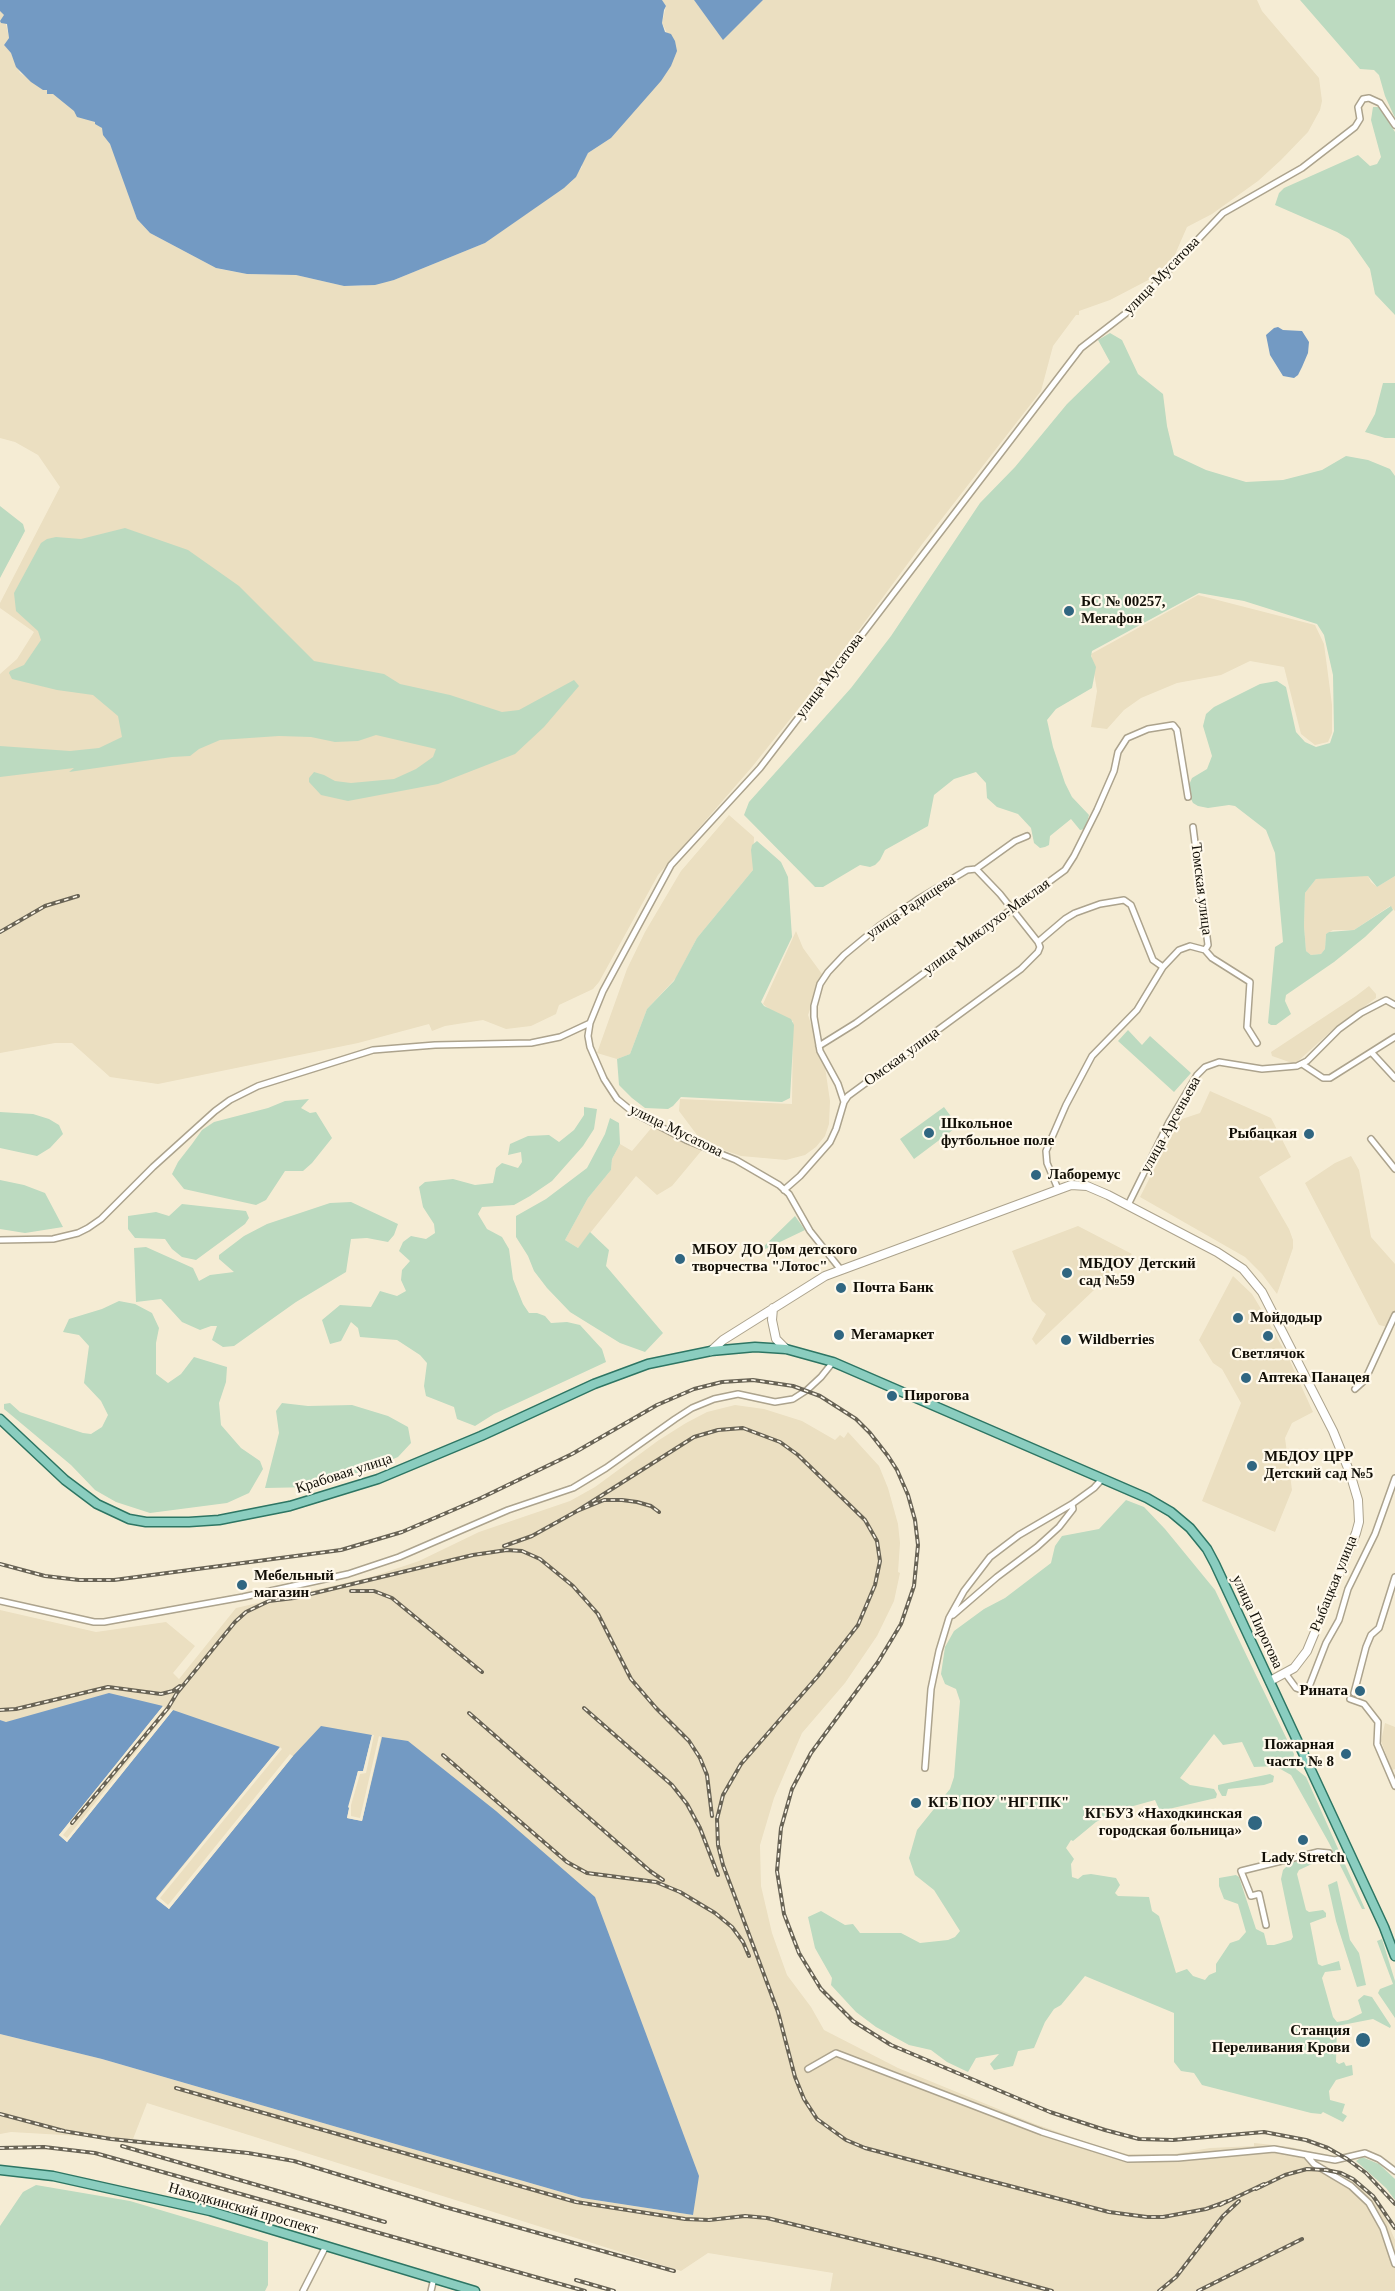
<!DOCTYPE html>
<html>
<head>
<meta charset="utf-8">
<style>
  body { margin:0 }
  canvas { display:block; background:#f5ecd4 }
</style>
</head>
<body>
<canvas width="1395" height="2291"></canvas>
<script>
const ctx = document.querySelector('canvas').getContext('2d');
ctx.lineJoin = 'round';
function fill(path, color) { ctx.fillStyle = color; ctx.fill(path, 'evenodd'); }
const toPath = rows => new Path2D(rows.map(r => 'M' + r).join(''));
function trace(path, color, width, dash) { ctx.strokeStyle = color; ctx.lineWidth = width; ctx.lineCap = dash ? 'butt' : 'round'; ctx.setLineDash(dash || []); ctx.stroke(path); }
function label(font, color, halo, rows, align = 'center') {
  ctx.font = font + ' "Times New Roman",serif'; ctx.lineWidth = 4.5; ctx.setLineDash([]); ctx.textBaseline = 'middle'; ctx.strokeStyle = halo; ctx.fillStyle = color; for (const [text, x, y, turn = 0] of rows) {
    ctx.save(); ctx.translate(x, y); ctx.rotate((+turn || 0) * Math.PI / 180); ctx.textAlign = isNaN(turn) ? turn : align; if (halo) ctx.strokeText(text, 0, 0); ctx.fillText(text, 0, 0); ctx.restore();
  }
}
fill(toPath([
  [662,0,694,0,723,39,763,0,1257,0,1262,11,1319,78,1322,101,1320,110,1308,132,1281,160,1258,181,1212,214,1187,227,1170,266,1156,276,1110,300,1079,311,1079,315,1076,315,1053,346,1041,391,923,543,830,669,752,767,658,875,599,982,593,989,559,1005,556,1014,531,1026,506,1029,483,1020,445,1026,432,1031,429,1024,358,1043,158,1084,110,1077,72,1043,55,1043,0,1053,0,674,17,659,34,632,0,608,0,603,60,487,38,455,15,442,0,438,0,11,4,15,9,38,4,45,11,53,20,73,53,94,83,117,95,122,102,128,115,155,137,219,150,233,216,268,225,270,247,274,296,275,344,286,362,286,394,280,485,243,571,182,582,167,582,163,588,153,611,138,671,66,675,49,662,23,666,6],
  [1198,595,1315,625,1324,644,1332,705,1332,733,1328,742,1315,745,1301,734,1284,667,1250,661,1221,675,1177,683,1141,698,1124,710,1107,729,1091,727,1097,691,1091,654],
  [729,815,754,837,753,870,697,938,676,978,647,1009,630,1054,617,1059,597,1053,627,969,645,932,681,871],
  [1339,876,1368,876,1371,882,1377,887,1395,876,1395,911,1390,906,1354,930,1333,930,1326,934,1325,949,1321,954,1311,955,1306,951,1304,926,1305,893,1316,879],
  [796,931,803,948,822,974,808,1015,825,1067,830,1101,829,1124,825,1136,816,1147,805,1155,786,1160,741,1156,703,1143,679,1111,680,1099,792,1104,793,1021,779,1017,763,1004],
  [1369,986,1376,994,1376,998,1330,1032,1295,1064,1272,1056,1271,1052,1356,996],
  [1210,1091,1271,1118,1291,1157,1259,1177,1289,1229,1293,1240,1293,1248,1277,1294,1262,1274,1245,1257,1140,1197,1179,1120,1200,1113],
  [653,1126,702,1150,672,1186,657,1195,636,1176,578,1248,565,1240,588,1198,611,1170,612,1159,620,1144,632,1151],
  [1351,1156,1359,1170,1371,1237,1395,1264,1395,1320,1392,1328,1379,1325,1305,1183,1335,1163],
  [1078,1226,1132,1254,1036,1345,1032,1339,1046,1314,1032,1301,1012,1251],
  [1233,1276,1252,1294,1261,1309,1289,1359,1313,1412,1292,1423,1285,1438,1292,1490,1275,1532,1202,1501,1241,1403,1222,1369,1213,1363,1199,1340],
  [735,1405,764,1409,802,1421,835,1440,840,1435,844,1438,848,1432,879,1466,888,1488,898,1524,900,1543,898,1572,900,1573,894,1601,877,1636,845,1683,802,1733,774,1798,760,1845,761,1886,772,1933,787,1975,811,2007,824,2030,898,2068,1035,2124,1098,2146,1127,2154,1169,2155,1210,2148,1254,2146,1254,2143,1291,2147,1325,2155,1324,2159,1311,2166,1332,2171,1359,2185,1383,2212,1395,2240,1395,2291,830,2291,833,2273,708,2253,681,2271,147,2103,133,2139,11,2132,0,2134,0,2034,102,2059,582,2198,693,2215,362,1821,169,1909,59,1835,6,1722,0,1720,0,1610,96,1632,166,1622,195,1646,173,1673,179,1679,236,1608,371,1577,419,1561,479,1532,570,1501,595,1487,659,1440,686,1423,707,1412],
  [1385,1723,1395,1727,1395,1769,1392,1770,1381,1741]
]), '#ebdfc1');
fill(toPath([
  [1300,0,1395,0,1395,118,1385,96,1379,75,1374,70,1360,69],
  [1373,107,1378,107,1384,114,1395,132,1395,315,1375,294,1370,269,1349,239,1337,232,1275,205,1279,193,1284,188,1358,155,1370,166,1377,164,1381,157,1371,120],
  [1110,333,1122,340,1138,374,1163,394,1167,426,1174,455,1206,470,1246,482,1283,480,1322,470,1346,456,1368,460,1390,469,1395,476,1395,876,1377,887,1368,876,1316,879,1305,893,1304,926,1306,951,1311,955,1321,954,1325,949,1326,934,1329,932,1354,930,1391,906,1393,910,1365,937,1334,962,1286,995,1285,1001,1291,1014,1276,1025,1271,1025,1268,1023,1275,947,1283,942,1275,853,1266,830,1235,806,1229,805,1208,808,1198,806,1193,803,1189,795,1189,785,1192,778,1207,769,1212,756,1203,726,1206,714,1214,707,1260,684,1277,681,1286,687,1296,732,1305,742,1316,747,1330,743,1334,731,1333,675,1324,635,1317,624,1244,601,1199,593,1092,651,1091,656,1096,667,1092,688,1056,709,1047,720,1053,747,1065,783,1072,797,1089,815,1085,829,1080,830,1071,819,1050,836,1049,845,1045,847,1040,848,1034,843,1031,828,1018,814,997,807,987,798,986,783,976,772,954,779,934,795,928,826,885,850,880,860,875,865,870,867,860,865,823,887,815,887,744,815,749,802,851,688,891,636,980,503,1015,467,1067,404,1110,362,1098,340],
  [1383,383,1395,383,1395,438,1385,438,1365,432,1375,414],
  [0,506,23,524,25,531,0,578],
  [125,528,188,550,239,586,314,661,384,674,400,684,450,695,502,712,519,710,574,680,579,686,544,727,515,754,438,784,348,801,321,795,309,782,309,778,314,772,324,775,335,781,351,783,394,779,416,769,433,757,436,749,376,735,358,741,335,742,311,737,279,736,220,740,199,749,190,756,172,757,69,772,74,768,0,777,0,746,70,751,99,748,122,737,118,716,93,695,57,690,12,679,9,673,10,671,24,665,41,640,38,631,16,611,14,593,41,543,47,539,56,537,81,539],
  [757,841,781,862,788,877,792,937,761,1002,764,1006,791,1019,794,1025,790,1098,782,1102,681,1097,673,1106,668,1109,645,1108,632,1098,619,1085,617,1059,630,1054,647,1009,674,981,697,938,753,870,751,850,752,845],
  [1128,1030,1142,1045,1150,1036,1191,1073,1174,1092,1118,1041],
  [309,1099,301,1108,310,1113,316,1112,332,1138,312,1163,303,1171,285,1171,266,1200,256,1205,184,1189,172,1174,178,1162,192,1144,202,1130,214,1122,268,1108,285,1101],
  [584,1107,597,1109,594,1129,583,1146,552,1181,530,1196,514,1205,482,1207,478,1214,487,1229,502,1237,509,1249,513,1279,523,1304,529,1313,537,1313,545,1316,551,1323,567,1322,580,1325,602,1349,606,1362,494,1414,475,1426,457,1419,454,1407,426,1396,424,1386,427,1363,420,1355,397,1340,360,1337,358,1328,351,1322,341,1341,330,1344,322,1320,340,1305,371,1307,380,1291,397,1296,406,1291,401,1280,402,1270,410,1261,399,1251,403,1242,411,1236,426,1239,435,1233,434,1224,423,1207,419,1187,425,1182,453,1179,475,1185,493,1183,496,1168,502,1163,518,1168,522,1162,521,1152,508,1155,510,1144,528,1136,549,1135,559,1142,574,1130,584,1115],
  [944,1107,958,1126,914,1159,900,1139],
  [0,1112,33,1114,49,1119,59,1125,63,1134,50,1148,37,1156,0,1148],
  [610,1118,619,1123,620,1144,612,1159,611,1170,588,1198,565,1240,578,1248,590,1232,609,1250,606,1266,663,1333,645,1352,620,1343,570,1312,547,1288,534,1271,528,1256,516,1237,516,1216,546,1199,587,1168,605,1134],
  [0,1180,24,1185,45,1193,63,1227,25,1233,0,1229],
  [351,1202,398,1224,394,1235,388,1242,367,1238,351,1239,346,1272,296,1302,234,1346,223,1347,212,1340,217,1326,211,1326,200,1330,182,1322,161,1299,136,1302,134,1248,146,1247,193,1268,199,1281,210,1275,234,1272,219,1259,219,1255,244,1236,267,1224,330,1203],
  [182,1204,246,1211,249,1218,245,1224,196,1260,182,1257,172,1249,165,1239,135,1238,128,1229,128,1216,156,1212,169,1216],
  [795,1216,805,1230,757,1253],
  [119,1301,135,1304,152,1313,159,1328,156,1343,156,1374,168,1383,181,1374,194,1357,227,1367,226,1382,219,1403,221,1425,241,1448,260,1461,263,1469,249,1493,227,1503,150,1513,116,1502,95,1490,71,1465,4,1409,4,1404,10,1403,20,1412,83,1433,91,1434,102,1427,108,1415,101,1401,84,1383,89,1346,79,1335,63,1332,69,1319,102,1309],
  [282,1403,308,1406,352,1405,388,1416,408,1427,411,1443,398,1457,372,1468,314,1487,265,1488,279,1433,276,1411],
  [1126,1500,1144,1507,1165,1529,1215,1590,1294,1754,1293,1760,1296,1769,1306,1777,1365,1909,1362,1909,1329,1843,1291,1775,1275,1766,1254,1767,1242,1742,1223,1745,1214,1734,1180,1778,1190,1785,1214,1789,1217,1794,1216,1798,1160,1811,1155,1800,1119,1810,1096,1822,1073,1841,1071,1840,1066,1848,1074,1859,1071,1864,1072,1877,1078,1879,1083,1875,1091,1874,1116,1878,1120,1885,1115,1893,1118,1896,1149,1897,1152,1911,1159,1916,1176,1973,1187,1969,1193,1976,1205,1980,1209,1975,1216,1972,1216,1964,1230,1943,1239,1940,1246,1932,1238,1904,1224,1899,1219,1886,1219,1878,1236,1875,1239,1877,1256,1929,1264,1933,1267,1945,1274,1945,1291,1940,1293,1937,1281,1879,1283,1870,1292,1861,1324,1855,1327,1857,1299,1870,1297,1874,1306,1910,1309,1912,1323,1910,1326,1913,1326,1917,1310,1923,1318,1964,1322,1966,1339,1961,1341,1970,1325,1972,1322,1978,1333,2017,1337,2022,1348,2020,1362,2013,1358,2000,1364,1995,1372,1997,1391,2026,1390,2028,1373,2019,1337,2026,1336,2062,1339,2064,1344,2062,1346,2066,1352,2065,1353,2075,1336,2080,1329,2091,1330,2100,1345,2104,1342,2113,1347,2116,1343,2122,1323,2112,1321,2114,1311,2113,1202,2085,1194,2073,1181,2071,1174,2062,1174,2013,1085,1976,1061,2005,1054,2009,1045,2022,1034,2048,1018,2051,1013,2066,994,2070,990,2064,999,2054,976,2058,968,2072,947,2062,931,2050,909,2045,876,2027,856,2012,831,1985,832,1978,815,1948,808,1917,821,1911,845,1925,853,1924,860,1933,901,1933,920,1943,948,1940,955,1937,960,1931,934,1890,915,1875,909,1858,917,1830,950,1789,954,1777,960,1701,956,1689,945,1684,941,1674,945,1647,954,1631,984,1609,1005,1598,1051,1563,1055,1546,1062,1536,1099,1529],
  [1270,1774,1274,1776,1273,1782,1264,1785,1228,1789,1226,1796,1222,1796,1218,1789,1218,1785],
  [1337,1881,1350,1940,1359,1953,1366,1985,1357,1987,1336,1921,1328,1885],
  [1382,1939,1395,1981,1395,2018,1378,1993,1380,1989,1393,1984,1377,1941],
  [1362,2157,1379,2164,1395,2179,1395,2200,1386,2188,1356,2161],
  [36,2185,130,2201,268,2242,268,2285,265,2291,0,2291,0,2226,23,2192]
]), '#bcdac0');
fill(toPath([
  [0,0,662,0,666,6,664,10,662,23,665,32,671,34,675,41,677,51,671,66,661,81,611,138,588,153,576,177,564,188,485,243,394,280,375,285,344,286,296,275,247,274,216,268,150,233,137,219,110,144,103,135,102,128,95,124,95,122,77,117,74,111,53,94,47,94,47,90,43,90,31,82,16,67,11,53,4,45,9,38,7,24,1,23,0,21,4,15,0,11],
  [694,0,763,0,723,40],
  [1278,327,1283,330,1302,331,1309,342,1308,353,1302,367,1298,375,1294,378,1283,376,1270,355,1266,335,1274,328],
  [109,1693,163,1706,59,1835,67,1842,173,1710,280,1747,156,1898,169,1909,293,1756,321,1726,372,1735,363,1772,358,1771,347,1818,362,1821,382,1737,408,1741,496,1811,595,1897,699,2176,693,2215,582,2198,102,2059,0,2034,0,1720,6,1722]
]), '#739ac3');
fill(toPath([
  [163,1706,165,1708,63,1835,67,1838,170,1709,173,1710,67,1842,59,1835],
  [372,1735,374,1735,366,1773,360,1774,351,1805,351,1816,360,1818,379,1736,381,1737,362,1821,347,1818,349,1808,348,1807,358,1771,363,1771],
  [280,1747,282,1749,160,1898,168,1905,290,1754,293,1756,169,1909,156,1899]
]), '#f5ecd4');
const street = toPath([
  [1193,827,1208,945,1205,950],
  [1038,942,1065,919,1075,913,1100,904,1124,900,1131,905,1153,960,1163,967],
  [819,1046,856,1023,1065,870,1074,856,1097,810,1114,771,1118,752,1127,738,1148,729,1173,725,1177,730,1188,797],
  [1372,1053,1395,1078],
  [1302,1064,1323,1078,1330,1078,1395,1037],
  [844,1102,838,1084,820,1051,814,1017,814,1006,820,984,828,972,844,955,879,926,917,900,967,870,976,869,1015,841,1027,836],
  [1371,1139,1395,1169],
  [1058,1189,1047,1163,1046,1151,1066,1105,1092,1056,1137,1010,1163,967,1179,950,1190,946,1205,950,1212,958,1250,982,1247,1027,1257,1043],
  [784,1190,800,1176,830,1142,836,1129,844,1102,848,1096,1021,969,1038,952,1040,947,1038,942,1000,894,976,869],
  [1128,1205,1169,1122,1197,1075,1205,1067,1219,1062,1262,1069,1297,1066,1307,1061,1339,1029,1361,1013,1386,1000,1395,1005],
  [0,1240,53,1239,78,1233,88,1228,101,1219,153,1167,215,1111,230,1100,258,1086,373,1050,435,1045,531,1043,560,1037,590,1023],
  [841,1270,810,1231,789,1194,779,1185,736,1160,686,1140,634,1113,617,1099,604,1079,590,1047,588,1036,590,1023,603,991,671,865,760,768,1081,348,1134,307,1223,213,1302,168,1355,127,1360,119,1358,107,1363,99,1369,98,1380,103,1395,125],
  [1355,1389,1365,1380,1395,1315],
  [0,1601,94,1622,104,1622,243,1597,348,1574,399,1557,508,1510,573,1488,606,1468,675,1419,692,1408,714,1399,738,1394,775,1402,793,1399,807,1390,821,1377,833,1362],
  [953,1615,997,1577,1037,1547,1059,1527,1073,1509,1072,1504],
  [1285,1673,1296,1688,1307,1692,1326,1643,1339,1620,1348,1589,1375,1534,1395,1478],
  [1354,1693,1366,1647,1371,1635,1379,1628,1395,1577],
  [1350,1699,1364,1704,1378,1722,1377,1744,1395,1786],
  [925,1768,931,1689,939,1651,949,1618,964,1591,990,1557,1019,1535,1072,1504,1094,1488,1102,1479],
  [1266,1925,1259,1894,1251,1896,1241,1871,1318,1852,1329,1853],
  [808,2069,836,2053,1042,2132,1128,2159,1178,2158,1274,2149,1335,2160,1365,2153,1379,2159,1395,2171],
  [1307,2156,1314,2164,1351,2186,1369,2203,1383,2228,1395,2264],
  [303,2291,326,2246],
  [431,2291,434,2278]
]);
const secondary = toPath([
  [773,1308,772,1320,776,1339,786,1349],
  [711,1351,723,1340,825,1276,1071,1185,1087,1186,1108,1195,1217,1252,1243,1269,1262,1292,1333,1431,1350,1473,1358,1500,1359,1522,1356,1533,1307,1651,1294,1668,1270,1681]
]);
const primary = toPath([
  [0,1419,65,1480,97,1504,129,1519,146,1522,189,1522,219,1520,290,1506,378,1479,481,1436,594,1384,648,1364,711,1351,755,1347,786,1349,833,1362,1147,1498,1171,1512,1190,1528,1207,1549,1215,1564,1384,1927,1395,1956],
  [0,2170,53,2176,210,2211,475,2291]
]);
trace(street, '#aca38d', 8);
trace(secondary, '#aca38d', 10);
trace(primary, '#2d7563', 11);
trace(street, '#fff', 5);
trace(secondary, '#fff', 8);
trace(primary, '#8acdbf', 8);
const rail = toPath([
  [0,932,45,906,78,896],
  [577,1511,694,1437,718,1430,743,1428,780,1442,798,1455,865,1520,877,1541,880,1561,875,1585,858,1625,818,1676,741,1764,723,1795,717,1819,718,1845,723,1865,778,2012,795,2077,804,2099,817,2119,846,2140,865,2148,1109,2212,1147,2217,1163,2217,1206,2209,1228,2201],
  [504,1546,532,1536,577,1511,604,1500,622,1500,637,1502,651,1506,659,1512],
  [0,1564,45,1576,79,1580,114,1580,341,1550,402,1532,481,1498,572,1454,657,1405,694,1389,722,1382,753,1380,793,1386,820,1396,856,1419,870,1433,888,1456,897,1470,908,1495,915,1520,918,1545,914,1586,901,1624,878,1662,811,1753,792,1789,781,1828,777,1871,784,1914,799,1953,821,1989,853,2021,891,2045,1050,2112,1105,2130,1139,2139,1173,2140,1264,2132,1306,2140,1328,2148,1347,2159,1366,2173,1395,2204],
  [351,1591,374,1591,392,1598,482,1672],
  [584,1708,672,1785,687,1804,700,1828,718,1875],
  [0,1710,16,1709,108,1687,161,1694,173,1691,180,1686],
  [469,1713,650,1871,663,1880],
  [443,1755,567,1862,587,1873,656,1882,680,1892,715,1913,732,1927,743,1942,749,1956],
  [72,1823,168,1708,177,1693,235,1622,246,1612,269,1601,294,1598,473,1555,507,1550,522,1551,540,1559,573,1586,598,1614,631,1679,656,1708,689,1741,700,1758,707,1775,712,1816],
  [176,2088,576,2202,685,2219,709,2220,745,2216,767,2218,935,2259,1052,2291],
  [0,2114,64,2131],
  [57,2130,111,2139,248,2153,294,2161,445,2207,674,2271],
  [122,2146,385,2222],
  [0,2148,44,2147,95,2153,585,2291],
  [1256,2189,1285,2175,1307,2169,1326,2170,1341,2173,1353,2179,1373,2196,1395,2228],
  [1220,2205,1264,2184],
  [576,2280,614,2291],
  [1159,2291,1176,2277,1223,2216,1239,2201],
  [1198,2291,1302,2239]
]);
trace(rail, '#686355', 4);
trace(rail, '#fff9eb', 1.5, [4.5]);
for (const [x, y, r, color] of [
  [1069,611,6,"#306681"],
  [929,1133,6,"#306681"],
  [1309,1134,6,"#306681"],
  [1036,1175,6,"#306681"],
  [680,1259,6,"#306681"],
  [1067,1273,6,"#306681"],
  [841,1288,6,"#306681"],
  [1238,1318,6,"#306681"],
  [839,1335,6,"#306681"],
  [1268,1336,6,"#306681"],
  [1066,1340,6,"#306681"],
  [1246,1378,6,"#306681"],
  [892,1396,6,"#306681"],
  [1252,1466,6,"#306681"],
  [242,1585,6,"#306681"],
  [1360,1691,6,"#306681"],
  [1346,1754,6,"#306681"],
  [916,1803,6,"#306681"],
  [1255,1823,8,"#306681"],
  [1303,1840,6,"#306681"],
  [1363,2040,8,"#306681"]
]) { const dot = new Path2D(); dot.arc(x, y, r, 0, 2 * Math.PI); ctx.fillStyle = color; ctx.fill(dot); trace(dot, '#fff9eb', 2); }
label('15px', '#120f07', '#fff9eb', [
  ["улица Мусатова",1162,276,-46],
  ["улица Мусатова",830,676,-53],
  ["Томская улица",1201,889,83],
  ["улица Радищева",911,907,-34],
  ["улица Миклухо-Маклая",987,927,-36],
  ["Омская улица",902,1057,-36],
  ["улица Арсеньева",1171,1125,-61],
  ["улица Мусатова",676,1131,26],
  ["Крабовая улица",344,1474,-18],
  ["Рыбацкая улица",1334,1584,-68],
  ["улица Пирогова",1257,1622,65],
  ["Находкинский проспект",243,2209,16]
]);
label('bold 15px', '#120f07', '#fff9eb', [
  ["БС № 00257,",1081,602],
  ["Мегафон",1081,619],
  ["Школьное",941,1124],
  ["футбольное поле",941,1141],
  ["Рыбацкая",1297,1134,"right"],
  ["Лаборемус",1048,1175],
  ["МБОУ ДО Дом детского",692,1250],
  ["творчества \"Лотос\"",692,1267],
  ["МБДОУ Детский",1079,1264],
  ["сад №59",1079,1281],
  ["Почта Банк",853,1288],
  ["Мойдодыр",1250,1318],
  ["Мегамаркет",851,1335],
  ["Wildberries",1078,1340],
  ["Светлячок",1268,1354,"center"],
  ["Аптека Панацея",1258,1378],
  ["Пирогова",904,1396],
  ["МБДОУ ЦРР",1264,1457],
  ["Детский сад №5",1264,1474],
  ["Мебельный",254,1576],
  ["магазин",254,1593],
  ["Рината",1348,1691,"right"],
  ["Пожарная",1334,1745,"right"],
  ["часть № 8",1334,1762,"right"],
  ["КГБ ПОУ \"НГГПК\"",928,1803],
  ["КГБУЗ «Находкинская",1242,1814,"right"],
  ["городская больница»",1242,1831,"right"],
  ["Lady Stretch",1303,1858,"center"],
  ["Станция",1350,2031,"right"],
  ["Переливания Крови",1350,2048,"right"]
], 'left');
</script>
</body>
</html>
